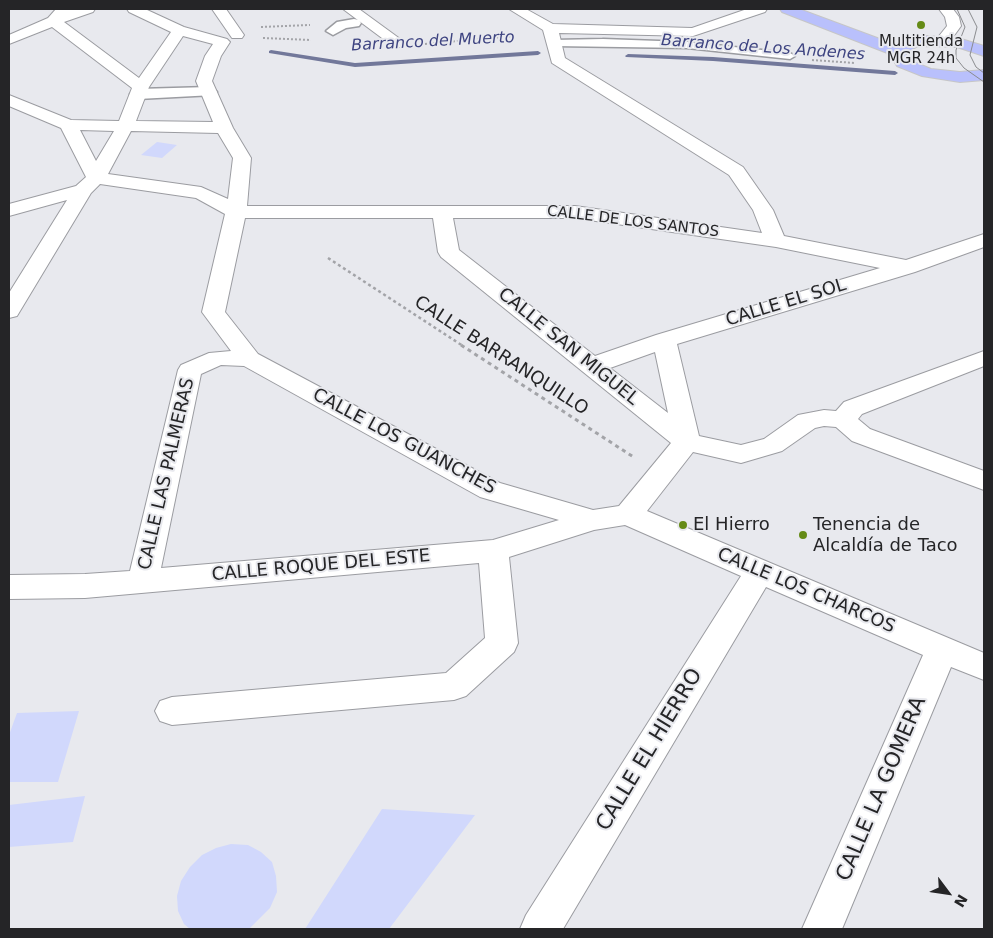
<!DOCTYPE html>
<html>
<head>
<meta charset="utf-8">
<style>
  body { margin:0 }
  #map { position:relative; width:993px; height:938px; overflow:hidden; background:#e8e9ee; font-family:"DejaVu Sans",sans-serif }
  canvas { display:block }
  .frame { position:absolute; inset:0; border:10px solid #252527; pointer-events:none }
  .north { position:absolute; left:923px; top:868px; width:50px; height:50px; -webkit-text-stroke:4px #e8e9ee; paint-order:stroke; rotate:121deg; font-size:14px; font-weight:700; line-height:20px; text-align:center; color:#252527 }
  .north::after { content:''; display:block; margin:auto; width:18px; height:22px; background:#252527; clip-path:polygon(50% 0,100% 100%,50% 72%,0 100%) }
</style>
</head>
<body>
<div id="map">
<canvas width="993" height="938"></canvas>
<div class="frame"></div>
<div class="north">N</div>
</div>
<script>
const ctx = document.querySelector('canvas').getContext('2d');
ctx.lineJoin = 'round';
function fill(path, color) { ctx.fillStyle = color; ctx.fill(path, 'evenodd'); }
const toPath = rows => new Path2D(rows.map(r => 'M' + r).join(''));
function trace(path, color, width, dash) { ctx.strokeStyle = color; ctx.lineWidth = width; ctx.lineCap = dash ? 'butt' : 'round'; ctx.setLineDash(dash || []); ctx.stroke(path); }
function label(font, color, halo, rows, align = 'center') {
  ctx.font = font + ' "DejaVu Sans",sans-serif'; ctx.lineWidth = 4; ctx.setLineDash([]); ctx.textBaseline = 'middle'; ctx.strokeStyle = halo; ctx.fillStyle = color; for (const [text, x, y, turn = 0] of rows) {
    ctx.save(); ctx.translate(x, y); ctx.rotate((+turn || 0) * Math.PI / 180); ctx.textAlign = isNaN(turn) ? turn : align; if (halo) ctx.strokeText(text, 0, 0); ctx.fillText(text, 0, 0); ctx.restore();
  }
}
fill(toPath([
  [157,142,177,145,162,158,141,155],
  [79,711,58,782,9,782,9,735,17,713],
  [85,796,73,842,9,847,9,805],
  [382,809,475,815,389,929,305,929],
  [231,844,248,845,261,852,272,862,276,876,277,892,270,908,249,929,190,929,184,924,178,911,177,896,181,881,190,867,202,855,216,848]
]), '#d1d8fc');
fill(toPath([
  [271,50,355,63,538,51,541,53,538,55,355,67,269,53,269,51,271,50],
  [628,54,713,57,895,71,898,73,895,75,713,61,626,57,625,56,628,54]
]), '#72789a');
const service = toPath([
  [603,39,687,42,790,53,795,56,790,59,687,48,554,46,550,43,554,40,603,39]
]);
const pedestrian = toPath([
  [354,19,359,20,361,23,359,26,346,28,333,35,326,31,337,22,354,19],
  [209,87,214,89,217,92,214,95,138,99,130,94,138,89,209,87]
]);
const minor = toPath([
  [56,9,95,9,93,12,64,22,139,78,171,32,129,12,127,9,145,9,184,27,227,39,230,42,221,56,212,81,233,128,251,158,247,206,575,206,762,233,753,210,729,175,552,63,543,30,509,9,526,9,553,24,692,28,747,9,767,9,765,12,693,36,559,33,565,58,743,167,773,210,784,236,906,260,984,234,984,247,915,272,677,344,699,436,741,445,764,439,798,415,824,410,836,411,844,402,984,351,984,366,862,414,858,419,870,429,984,471,984,490,852,441,836,427,824,426,815,428,782,451,741,463,693,452,647,511,984,653,984,680,951,667,842,929,802,929,923,655,766,587,563,929,520,929,526,915,741,576,625,525,594,530,509,557,518,643,514,652,466,696,454,700,172,725,160,721,155,711,160,701,172,697,446,673,485,638,479,563,85,598,9,599,9,575,85,574,130,571,178,370,181,365,209,353,231,351,202,312,225,214,196,198,100,184,91,193,20,311,17,316,9,318,9,293,67,200,9,216,9,204,76,186,86,177,61,128,9,106,9,95,71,120,119,121,132,88,52,27,9,44,9,35,48,18,56,9],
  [183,36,213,44,205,56,196,81,213,122,136,121,149,87,183,36],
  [80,130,114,131,96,161,80,130],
  [131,131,218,133,233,158,228,199,201,187,108,174,131,131],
  [245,218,433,218,438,252,441,257,671,443,619,506,593,510,500,483,258,354,225,312,245,218],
  [453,218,575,218,776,247,880,268,656,335,595,356,459,250,453,218],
  [655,352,668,413,610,368,655,352],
  [221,365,244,366,480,497,559,520,493,540,161,568,201,374,221,365],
  [212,9,226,9,244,35,242,38,232,38,212,9],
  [343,9,359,9,407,44,404,47,394,47,343,9],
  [939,9,953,9,959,17,961,26,948,44,943,46,935,41,947,26,945,17,939,9]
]);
const primary = toPath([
  [780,9,799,9,896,45,907,40,926,36,958,38,984,46,984,56,957,47,926,46,916,47,905,53,909,60,931,69,960,72,984,70,984,80,960,82,922,76,897,66,890,54,782,12,780,9]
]);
trace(service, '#9b9ca1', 3);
trace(pedestrian, '#9b9ca1', 3);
trace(minor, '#9b9ca1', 2);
trace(primary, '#c6c6c7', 2);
trace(toPath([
  [261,27,310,25],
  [263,38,311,40],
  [425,44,513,36],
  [812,60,855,63]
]), '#a3a4a8', 2, [2, 2]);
trace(toPath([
  [328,258,463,346]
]), '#a3a4a8', 2.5, [3, 3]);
trace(toPath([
  [461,345,635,458]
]), '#a3a4a8', 3, [4, 4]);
fill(service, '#fff');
fill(pedestrian, '#fff');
fill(minor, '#fff');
fill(primary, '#b9c0fc');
trace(toPath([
  [957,9,965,27,956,50,956,58,964,68,984,82],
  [968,9,977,27,970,55,976,67,984,73]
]), '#8a8b8e', 1);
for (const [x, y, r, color] of [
  [921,25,5,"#658b16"],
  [683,525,5,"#658b16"],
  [803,535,5,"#658b16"]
]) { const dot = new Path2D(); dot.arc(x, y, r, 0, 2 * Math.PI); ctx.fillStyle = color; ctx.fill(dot); trace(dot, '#e8e9ee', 2); }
label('15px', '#252527', '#e8e9ee', [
  ["Multitienda",921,42],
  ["MGR 24h",921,59]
]);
label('15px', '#252527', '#e8e9ee', [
  ["CALLE DE LOS SANTOS",633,222,7]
]);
label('italic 16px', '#3e4481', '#e8e9ee', [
  ["Barranco del Muerto",433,42,-3],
  ["Barranco de Los Andenes",763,48,4]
]);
label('18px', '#252527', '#e8e9ee', [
  ["CALLE EL SOL",786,303,-17],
  ["CALLE SAN MIGUEL",568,347,39],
  ["CALLE BARRANQUILLO",501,356,33],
  ["CALLE LOS GUANCHES",404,442,28],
  ["CALLE LAS PALMERAS",167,474,-77],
  ["CALLE ROQUE DEL ESTE",321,566,-5],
  ["CALLE LOS CHARCOS",806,591,23]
]);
label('18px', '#252527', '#e8e9ee', [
  ["El Hierro",693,525],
  ["Tenencia de",813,525],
  ["Alcaldía de Taco",813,546]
], 'left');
label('21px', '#252527', '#e8e9ee', [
  ["CALLE EL HIERRO",650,750,-59],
  ["CALLE LA GOMERA",882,789,-67]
]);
</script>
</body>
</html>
